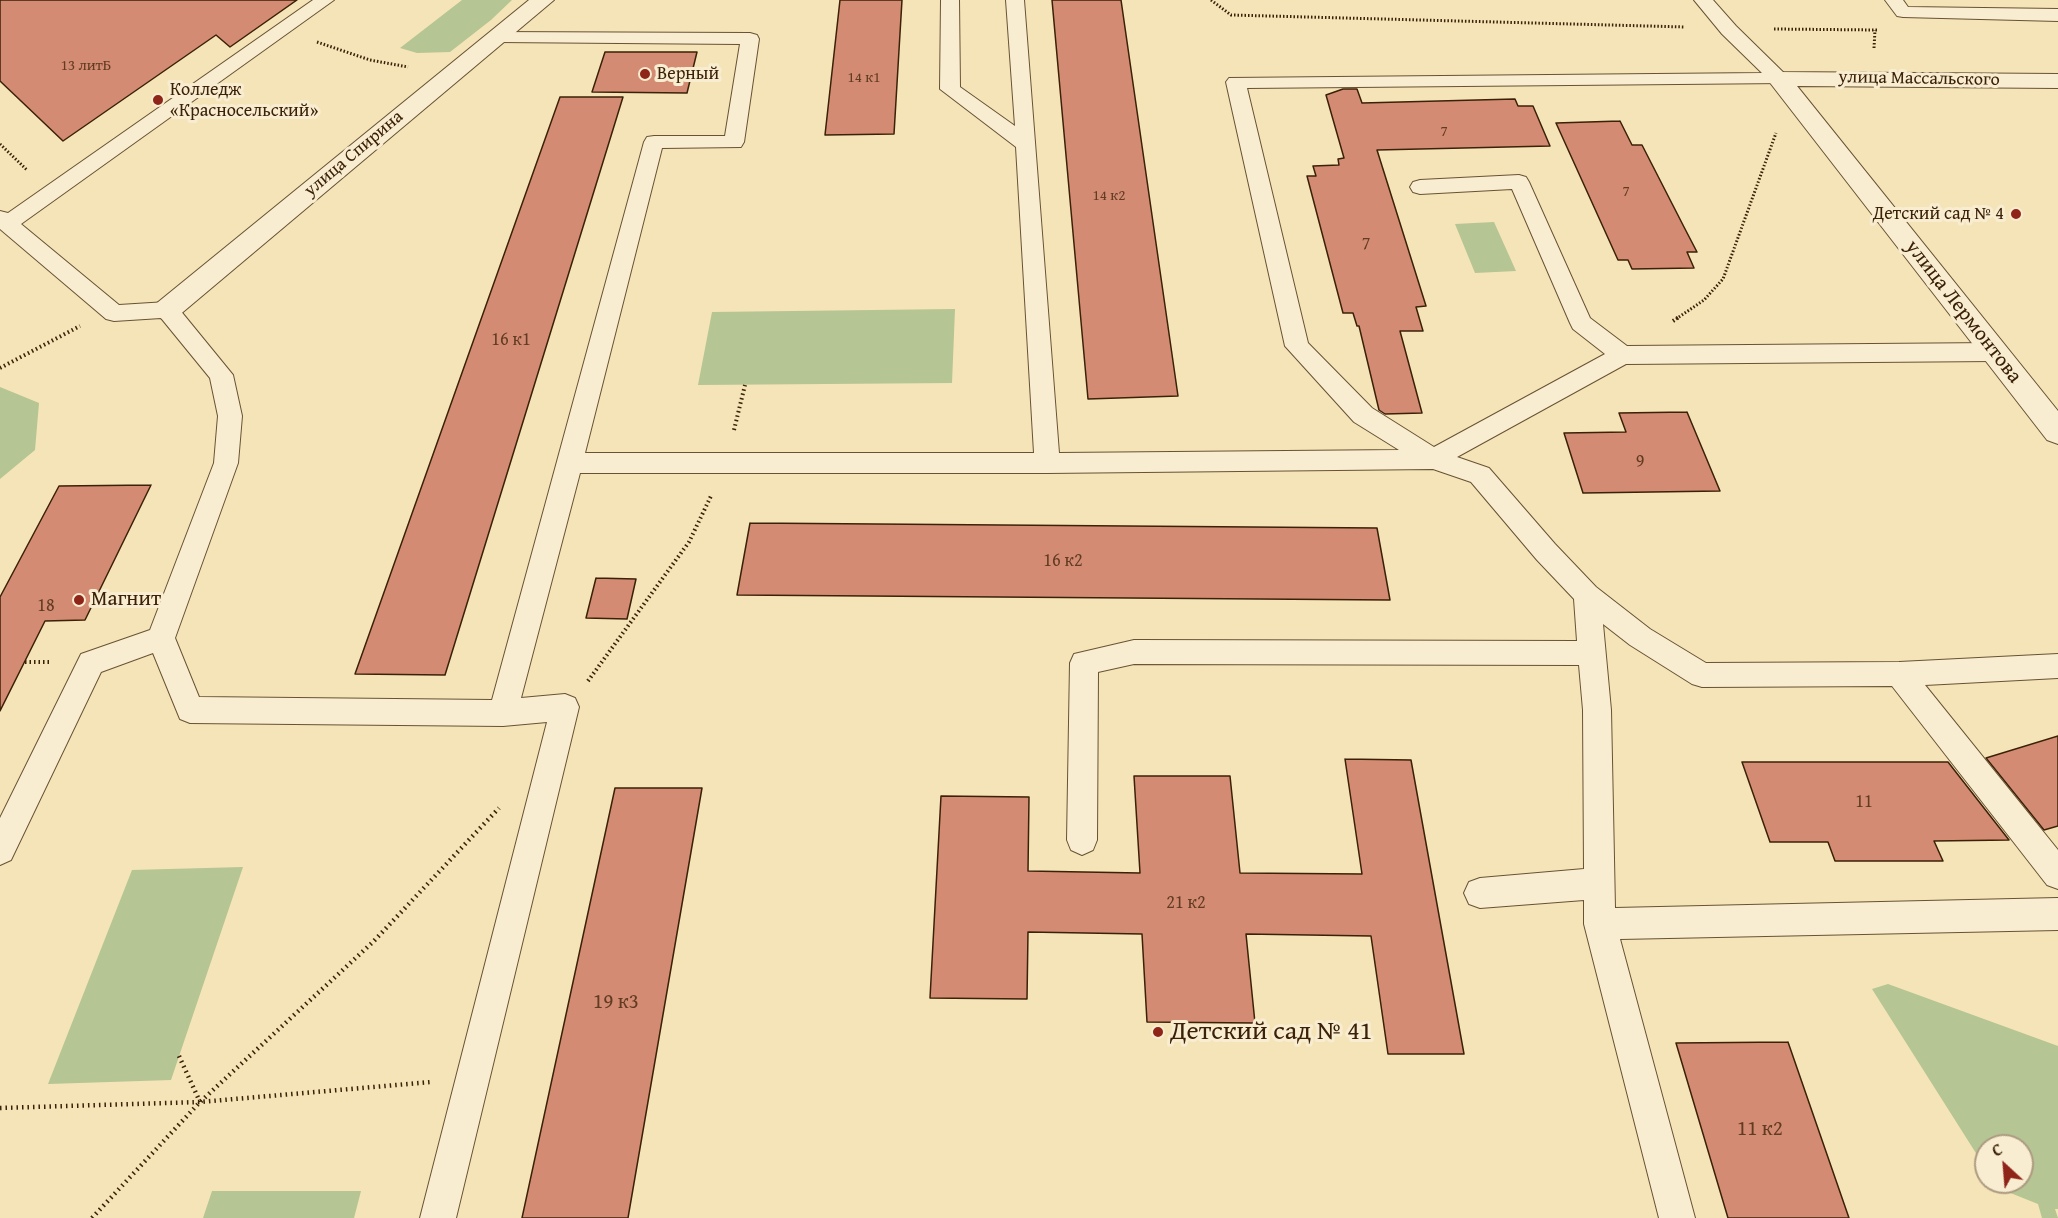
<!DOCTYPE html>
<html>
<head>
<meta charset="utf-8">
<style>
  body { margin:0 }
  #map { position:relative; width:2058px; height:1218px; overflow:hidden; background:#f4e4b8; font-family:"Gentium Book Plus",serif }
  canvas { display:block }
  .north { position:absolute; left:1974px; top:1134px; width:60px; height:60px; box-sizing:border-box; background:#f8edd1; border:2px solid #ac9b80; border-radius:50%; rotate:334deg; font-size:16px; font-weight:700; line-height:24px; text-align:center; color:#3b2107 }
  .north::after { content:''; display:block; margin:auto; width:21px; height:27px; background:#8f2418; clip-path:polygon(50% 0,100% 100%,50% 72%,0 100%) }
</style>
</head>
<body>
<div id="map">
<canvas width="2058" height="1218"></canvas>
<div class="north">С</div>
</div>
<script>
const ctx = document.querySelector('canvas').getContext('2d');
ctx.lineJoin = 'round';
function fill(path, color) { ctx.fillStyle = color; ctx.fill(path, 'evenodd'); }
const toPath = rows => new Path2D(rows.map(r => 'M' + r).join(''));
function trace(path, color, width, dash) { ctx.strokeStyle = color; ctx.lineWidth = width; ctx.lineCap = dash ? 'butt' : 'round'; ctx.setLineDash(dash || []); ctx.stroke(path); }
function label(font, color, halo, rows, align = 'center') {
  ctx.font = font + ' "Gentium Book Plus",serif'; ctx.lineWidth = 6; ctx.setLineDash([]); ctx.textBaseline = 'middle'; ctx.strokeStyle = halo; ctx.fillStyle = color; for (const [text, x, y, turn = 0] of rows) {
    ctx.save(); ctx.translate(x, y); ctx.rotate((+turn || 0) * Math.PI / 180); ctx.textAlign = isNaN(turn) ? turn : align; if (halo) ctx.strokeText(text, 0, 0); ctx.fillText(text, 0, 0); ctx.restore();
  }
}
fill(toPath([
  [462,0,512,0,491,20,450,52,417,53,400,48],
  [1494,222,1516,271,1475,273,1455,224],
  [955,309,952,383,698,385,712,312],
  [0,387,39,403,35,450,0,479],
  [243,867,171,1080,48,1084,132,870],
  [1888,984,2058,1046,2058,1209,2055,1209,2058,1218,2042,1218,2038,1204,1998,1188,1994,1182,2022,1182,2022,1146,1986,1146,1986,1169,1872,989],
  [212,1191,361,1191,354,1218,203,1218]
]), '#b5c593');
const building = toPath([
  [0,0,297,0,230,47,216,35,63,141,0,81,0,0],
  [840,0,902,0,894,134,825,135,840,0],
  [1052,0,1121,0,1178,396,1088,399,1052,0],
  [605,52,697,52,687,93,592,92,605,52],
  [1343,89,1357,89,1362,103,1515,99,1518,106,1533,106,1550,146,1377,150,1426,306,1416,307,1423,331,1400,331,1422,413,1385,414,1379,410,1359,326,1357,326,1353,313,1343,313,1307,176,1316,176,1313,166,1339,165,1338,159,1344,158,1326,95,1343,89],
  [560,97,623,97,445,675,355,674,560,97],
  [1620,121,1632,145,1642,145,1684,227,1697,252,1687,252,1694,268,1632,269,1628,260,1618,260,1556,123,1620,121],
  [1687,412,1720,491,1583,493,1564,433,1626,432,1619,413,1687,412],
  [151,485,85,620,45,621,0,711,0,597,59,486,151,485],
  [750,523,1377,528,1390,600,737,595,750,523],
  [596,578,636,579,627,619,586,618,596,578],
  [2058,736,2058,826,2044,830,1986,758,2058,736],
  [1345,759,1411,760,1464,1054,1388,1054,1371,936,1246,934,1255,1023,1147,1022,1142,934,1028,932,1027,999,930,998,941,796,1029,797,1028,871,1140,873,1134,776,1230,776,1240,873,1362,874,1345,759],
  [1742,762,1948,762,2009,840,1934,841,1943,861,1835,861,1828,842,1770,842,1742,762],
  [615,788,702,788,628,1218,522,1218,615,788],
  [1788,1042,1849,1218,1728,1218,1676,1043,1788,1042]
]);
fill(building, '#d48b73');
trace(building, '#3b2107', 1.5);
const service = toPath([
  [313,0,334,0,21,224,119,305,167,302,175,304,233,375,242,416,238,463,175,638,199,697,492,700,644,142,647,137,654,136,725,136,740,44,499,42,492,40,490,36,492,32,750,33,757,35,759,39,744,142,741,147,662,148,585,453,1034,453,1016,147,940,89,941,0,959,0,960,87,1015,126,1006,0,1024,0,1059,453,1399,450,1354,422,1285,346,1226,82,1229,78,1762,73,1722,34,1694,0,1713,0,1736,26,1786,75,1789,79,1786,83,1247,88,1308,343,1372,408,1434,447,1605,354,1573,329,1570,323,1512,189,1420,194,1413,192,1410,187,1413,182,1420,180,1519,175,1526,177,1529,182,1590,318,1627,346,1994,343,2002,346,2006,352,2002,358,1994,361,1626,364,1457,457,1489,468,1555,544,1596,587,1650,629,1706,663,1899,662,2058,654,2058,678,1925,685,2058,850,2058,889,2047,885,1892,686,1702,687,1692,684,1630,645,1603,624,1611,710,1615,908,2058,898,2058,930,1620,939,1695,1218,1659,1218,1584,924,1584,900,1480,908,1469,904,1464,893,1469,882,1480,878,1584,869,1583,710,1579,665,1134,664,1098,672,1097,840,1093,850,1082,855,1071,850,1067,840,1070,663,1074,654,1134,640,1577,641,1574,599,1537,560,1471,482,1433,469,1047,473,580,473,521,698,565,694,575,698,579,707,456,1218,420,1218,547,722,503,726,190,723,180,719,153,653,101,672,11,860,0,865,0,818,81,654,150,630,214,463,218,416,210,378,161,318,114,321,106,319,0,229,0,211,8,213,313,0],
  [1885,0,1903,0,1908,7,2058,9,2058,21,1903,17,1897,16,1885,0]
]);
const minor = toPath([
  [529,0,554,0,177,317,167,320,157,317,153,310,157,303,529,0],
  [1779,72,2058,74,2058,88,1797,86,2058,411,2058,444,2047,440,1771,84,1767,79,1771,74,1779,72]
]);
trace(service, '#695233', 2);
trace(minor, '#695233', 2);
trace(toPath([
  [1211,0,1231,15,1685,27],
  [1774,29,1877,30],
  [317,42,370,60,408,67],
  [1874,48,1875,30],
  [0,144,27,170],
  [1676,319,1704,300,1723,279,1776,133]
]), '#3b2107', 3, [1.5, 2]);
trace(toPath([
  [1673,321,1679,317],
  [0,368,80,326],
  [734,430,745,385],
  [25,662,51,662],
  [588,681,689,542,711,496]
]), '#3b2107', 4, [1.5, 3]);
trace(toPath([
  [179,1056,200,1102],
  [0,1108,200,1102,431,1082],
  [92,1218,200,1102,373,942,499,808]
]), '#3b2107', 4.5, [1.5, 4]);
fill(service, '#f8edd1');
fill(minor, '#f8edd1');
for (const [x, y, r, color] of [
  [645,74,6,"#8f2418"],
  [158,100,6,"#8f2418"],
  [2016,214,6,"#8f2418"],
  [79,600,6,"#8f2418"],
  [1158,1032,6,"#8f2418"]
]) { const dot = new Path2D(); dot.arc(x, y, r, 0, 2 * Math.PI); ctx.fillStyle = color; ctx.fill(dot); trace(dot, '#f8edd1', 2); }
label('15px', '#613c22', null, [
  ["13 литБ",86,66],
  ["14 к1",864,78],
  ["7",1444,132],
  ["7",1626,192],
  ["14 к2",1109,196]
]);
label('18px', '#3b2107', '#f8edd1', [
  ["Верный",657,74],
  ["Колледж",170,90],
  ["«Красносельский»",170,111],
  ["Детский сад № 4",2004,214,"right"]
], 'left');
label('18px', '#3b2107', '#f8edd1', [
  ["улица Массальского",1919,79,1],
  ["улица Спирина",354,154,-40]
]);
label('18px', '#613c22', null, [
  ["7",1366,244],
  ["16 к1",511,340],
  ["9",1640,462],
  ["16 к2",1063,561],
  ["18",46,606],
  ["11",1864,802],
  ["21 к2",1186,903]
]);
label('21px', '#3b2107', '#f8edd1', [
  ["улица Лермонтова",1963,312,52]
]);
label('21px', '#3b2107', '#f8edd1', [
  ["Магнит",91,600]
], 'left');
label('21px', '#613c22', null, [
  ["19 к3",616,1003],
  ["11 к2",1760,1130]
]);
label('26px', '#3b2107', '#f8edd1', [
  ["Детский сад № 41",1170,1032]
], 'left');
</script>
</body>
</html>
